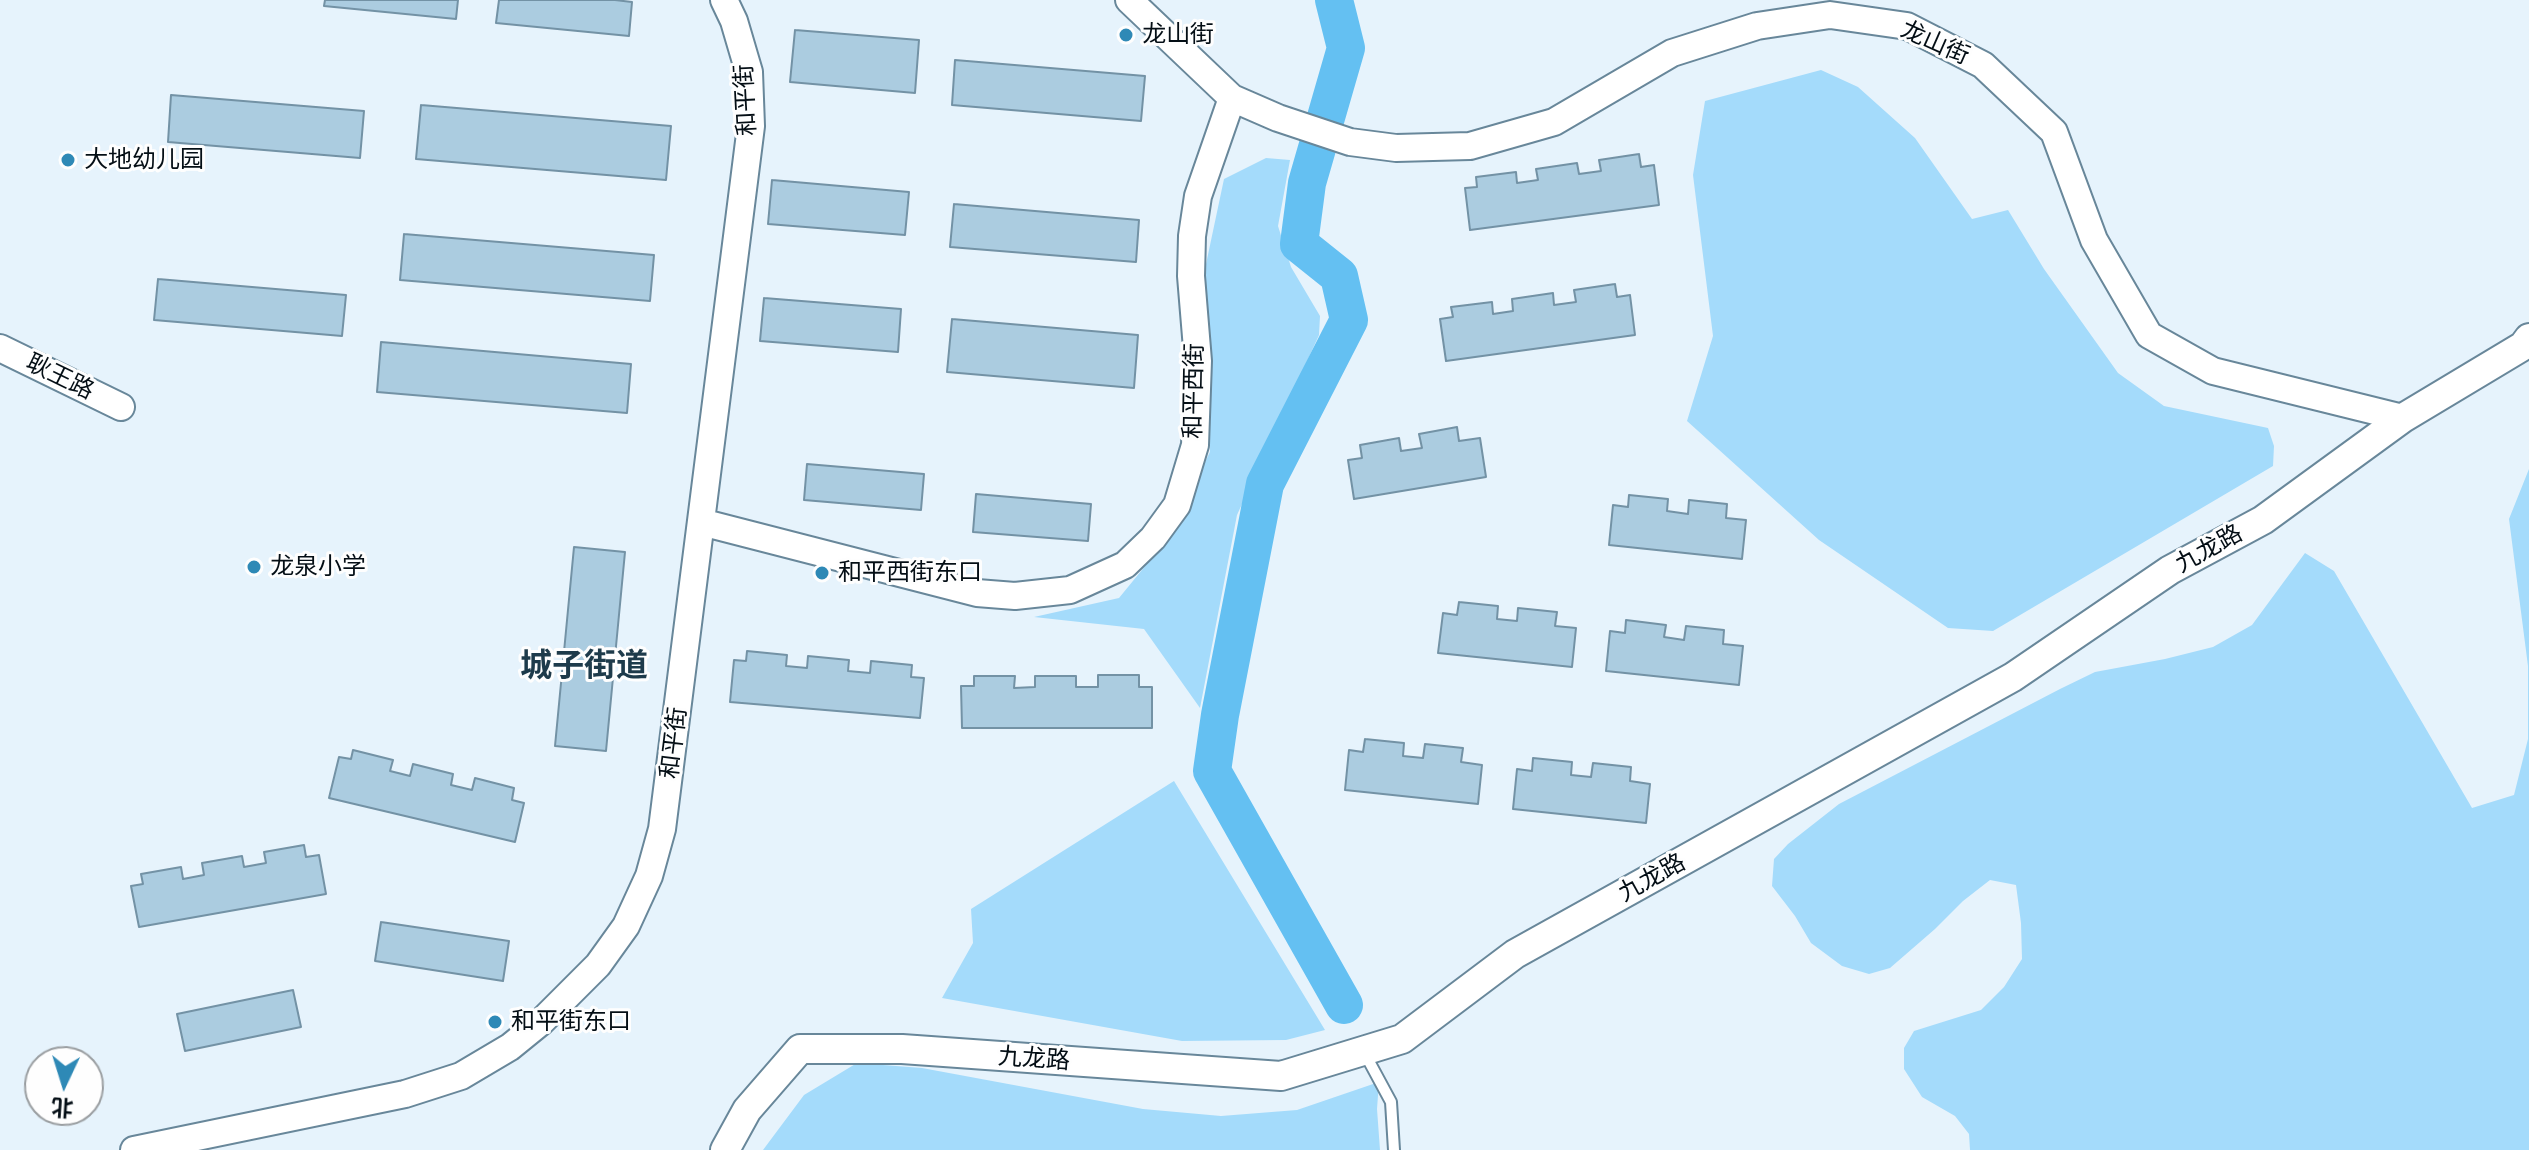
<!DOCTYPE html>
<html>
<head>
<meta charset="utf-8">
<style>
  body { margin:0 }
  #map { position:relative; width:2529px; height:1150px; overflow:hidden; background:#e6f3fc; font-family:Raleway,"Noto Sans SC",sans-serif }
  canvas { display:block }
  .north { position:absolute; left:24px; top:1046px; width:80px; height:80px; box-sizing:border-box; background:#fefefe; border:2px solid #9a9ea1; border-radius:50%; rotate:184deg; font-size:22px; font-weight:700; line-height:32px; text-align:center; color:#040e15 }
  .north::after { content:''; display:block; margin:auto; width:28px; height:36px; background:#2e89b6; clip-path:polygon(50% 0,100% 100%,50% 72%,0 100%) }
</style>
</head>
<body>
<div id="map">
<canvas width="2529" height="1150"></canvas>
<div class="north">北</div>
</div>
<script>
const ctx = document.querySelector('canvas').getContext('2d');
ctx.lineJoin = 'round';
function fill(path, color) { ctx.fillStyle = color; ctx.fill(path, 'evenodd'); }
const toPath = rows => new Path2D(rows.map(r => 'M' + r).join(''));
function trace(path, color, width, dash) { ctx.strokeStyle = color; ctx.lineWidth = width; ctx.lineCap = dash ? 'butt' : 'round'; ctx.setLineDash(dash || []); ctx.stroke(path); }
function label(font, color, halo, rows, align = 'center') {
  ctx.font = font + ' Raleway,"Noto Sans SC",sans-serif'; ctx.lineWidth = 6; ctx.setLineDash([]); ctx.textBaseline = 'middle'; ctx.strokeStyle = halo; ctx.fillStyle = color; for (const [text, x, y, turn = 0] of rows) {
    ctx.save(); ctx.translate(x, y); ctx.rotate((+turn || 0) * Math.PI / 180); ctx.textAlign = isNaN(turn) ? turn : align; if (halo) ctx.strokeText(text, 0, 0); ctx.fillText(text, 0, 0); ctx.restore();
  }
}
fill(toPath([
  [1821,70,1858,87,1915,138,1972,219,2008,210,2044,269,2118,373,2164,406,2268,428,2274,446,2273,466,1993,631,1948,628,1819,540,1687,421,1713,336,1693,175,1705,101],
  [1266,158,1290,160,1278,226,1291,267,1320,316,1319,335,1237,515,1200,708,1144,629,1034,617,1119,598,1164,543,1210,452,1210,379,1202,283,1224,179],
  [2529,469,2529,1150,1970,1150,1969,1134,1955,1116,1922,1097,1904,1069,1904,1048,1914,1031,1981,1010,2004,987,2022,959,2021,923,2016,885,1990,880,1963,901,1935,929,1890,968,1869,974,1842,966,1811,943,1795,916,1772,886,1774,859,1788,844,1839,804,2060,689,2095,672,2165,659,2213,647,2252,625,2305,553,2334,571,2472,808,2514,795,2528,739,2528,666,2509,519],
  [1174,781,1325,1030,1286,1040,1182,1041,942,998,973,943,971,909],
  [857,1063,922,1068,1143,1109,1221,1116,1297,1110,1379,1082,1377,1109,1380,1150,763,1150,804,1095]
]), '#a4dbfb');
trace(toPath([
  [1334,0,1346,48,1307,183,1299,244,1339,276,1349,320,1265,484,1220,715,1212,771,1344,1005]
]), '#64c0f2', 38);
const building = toPath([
  [325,0,458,0,456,19,324,6,325,0],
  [499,0,615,0,632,2,629,36,496,23,499,0],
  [795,30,919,40,915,93,790,82,795,30],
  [955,60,1145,76,1141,121,952,105,955,60],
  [171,95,364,111,360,158,168,142,171,95],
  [421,105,671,126,666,180,416,159,421,105],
  [1639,154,1641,167,1654,165,1659,205,1470,230,1465,188,1477,187,1476,177,1516,172,1517,183,1538,180,1536,169,1577,163,1579,174,1601,171,1599,160,1639,154],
  [772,180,909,192,905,235,768,224,772,180],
  [954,204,1139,220,1136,262,950,247,954,204],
  [404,234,654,255,650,301,400,280,404,234],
  [158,279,346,295,342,336,154,320,158,279],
  [1615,284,1617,297,1630,295,1635,335,1446,361,1440,319,1453,317,1451,307,1492,302,1493,314,1513,311,1512,299,1553,293,1554,305,1576,302,1574,290,1615,284],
  [764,298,901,309,898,352,760,341,764,298],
  [952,319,1138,335,1134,388,947,372,952,319],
  [381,342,631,364,627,413,377,392,381,342],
  [1457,427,1459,441,1480,438,1486,477,1354,499,1348,460,1362,458,1360,445,1399,438,1401,451,1422,448,1419,434,1457,427],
  [807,464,924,474,921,510,804,500,807,464],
  [976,494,1091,504,1088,541,973,532,976,494],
  [1629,495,1668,499,1667,511,1688,514,1689,500,1727,504,1726,518,1746,520,1742,559,1609,545,1613,505,1628,507,1629,495],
  [574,547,625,552,606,751,555,746,574,547],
  [1459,602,1498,606,1497,619,1517,621,1518,608,1557,612,1555,626,1576,628,1572,667,1438,653,1443,613,1457,615,1459,602],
  [1626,620,1666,625,1664,637,1684,640,1686,626,1724,630,1723,644,1743,646,1739,685,1606,671,1610,631,1625,633,1626,620],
  [747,651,787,655,786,666,807,668,808,656,849,660,848,671,870,673,871,661,912,665,911,677,924,678,920,718,730,702,734,660,746,661,747,651],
  [1098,675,1139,675,1139,687,1152,687,1152,728,962,728,961,686,974,686,974,676,1015,676,1014,688,1035,687,1035,676,1076,676,1076,687,1098,687,1098,675],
  [1365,739,1404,743,1403,756,1423,758,1425,744,1463,748,1461,762,1482,765,1478,804,1345,790,1349,750,1363,752,1365,739],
  [353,750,393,760,390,771,410,776,413,764,453,774,451,785,472,790,475,778,514,788,512,800,524,803,515,842,329,798,339,757,351,759,353,750],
  [1533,758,1572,762,1571,775,1591,777,1593,763,1631,767,1630,781,1650,784,1646,823,1513,809,1517,769,1532,771,1533,758],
  [304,845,306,857,319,855,326,894,139,927,131,886,143,884,141,874,181,867,183,879,204,875,202,863,242,856,244,867,266,863,264,852,304,845],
  [381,922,509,941,503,981,375,961,381,922],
  [293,990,301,1027,185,1051,177,1014,293,990]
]);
fill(building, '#abcce0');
trace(building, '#7392a5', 2);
const service = toPath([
  [1364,1052,1391,1102,1394,1150]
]);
const tertiary = toPath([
  [1129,0,1232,98,1278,118,1350,142,1396,148,1470,146,1554,122,1672,53,1757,26,1830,15,1907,26,1983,65,2054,132,2094,240,2149,335,2213,371,2403,418],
  [0,348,121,407],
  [701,522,977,593,1015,596,1070,590,1125,565,1153,538,1177,505,1195,445,1198,361,1191,276,1192,236,1198,196,1232,98],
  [134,1150,405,1094,461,1076,510,1047,542,1021,598,965,626,926,649,876,662,829,751,126,749,72,734,21,724,0]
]);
const secondary = toPath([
  [725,1150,747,1110,800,1049,902,1049,1281,1076,1402,1039,1515,954,2013,677,2170,570,2263,520,2403,418,2523,346,2529,338]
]);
trace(service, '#68879a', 14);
trace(tertiary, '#68879a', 30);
trace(secondary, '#68879a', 32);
trace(service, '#fff', 10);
trace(tertiary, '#fff', 26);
trace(secondary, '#fff', 28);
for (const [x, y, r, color] of [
  [1126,35,8,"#2e89b6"],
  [68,160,8,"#2e89b6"],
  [254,567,8,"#2e89b6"],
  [822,573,8,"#2e89b6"],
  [495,1022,8,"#2e89b6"]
]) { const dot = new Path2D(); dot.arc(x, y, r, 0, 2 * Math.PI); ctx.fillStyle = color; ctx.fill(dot); trace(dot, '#fefefe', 3); }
label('24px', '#040e15', '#fefefe', [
  ["龙山街",1142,35],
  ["大地幼儿园",84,160],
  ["龙泉小学",270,567],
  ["和平西街东口",838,573],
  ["和平街东口",511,1022]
], 'left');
label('24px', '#040e15', '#fefefe', [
  ["龙山街",1935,43,24],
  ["和平街",746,100,-93],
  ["耿王路",60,377,26],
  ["和平西街",1194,391,-89],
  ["九龙路",2209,549,-29],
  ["和平街",674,743,-83],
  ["九龙路",1652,878,-29],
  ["九龙路",1034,1059,4]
]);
label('bold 32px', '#1e3b4b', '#fefefe', [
  ["城子街道",584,666]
]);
</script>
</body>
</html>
